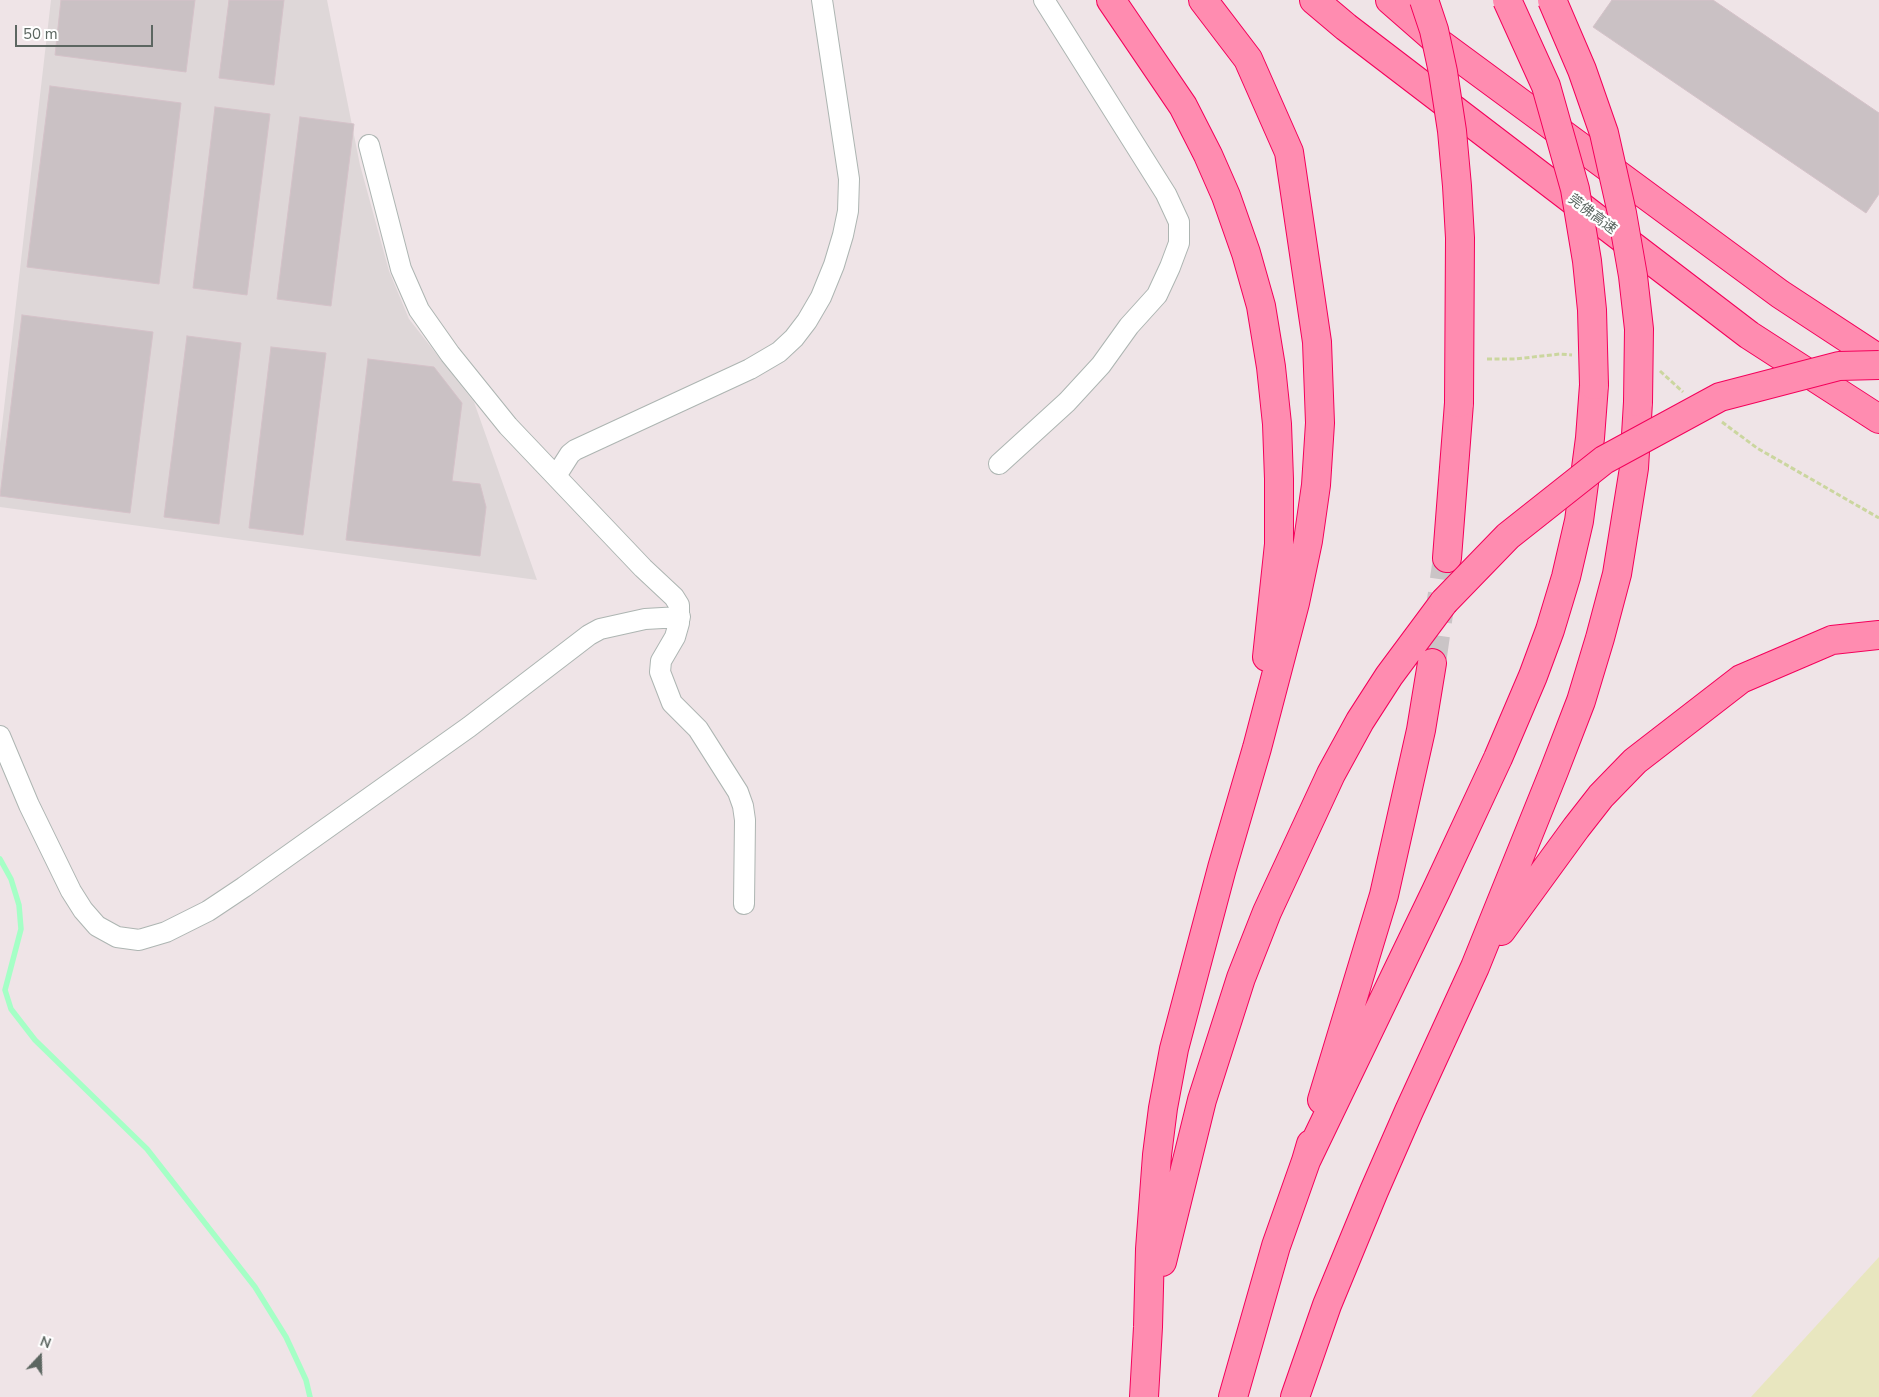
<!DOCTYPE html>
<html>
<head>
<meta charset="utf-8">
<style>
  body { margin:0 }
  #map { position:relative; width:1879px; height:1397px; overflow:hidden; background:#efe4e7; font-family:"Nunito Sans",sans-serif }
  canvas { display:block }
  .north { position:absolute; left:15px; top:1332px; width:50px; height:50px; -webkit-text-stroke:4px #fff; paint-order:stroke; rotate:21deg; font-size:14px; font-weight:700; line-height:20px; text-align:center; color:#5c6661 }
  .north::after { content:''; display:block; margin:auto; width:18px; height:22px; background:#5c6661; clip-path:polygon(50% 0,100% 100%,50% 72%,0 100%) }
  .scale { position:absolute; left:15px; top:25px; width:138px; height:22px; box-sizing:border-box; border:2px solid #5c6661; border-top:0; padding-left:6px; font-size:15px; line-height:18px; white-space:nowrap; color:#5c6661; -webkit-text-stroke:4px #fff; paint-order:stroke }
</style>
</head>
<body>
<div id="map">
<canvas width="1879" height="1397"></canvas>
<div class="north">N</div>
<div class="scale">50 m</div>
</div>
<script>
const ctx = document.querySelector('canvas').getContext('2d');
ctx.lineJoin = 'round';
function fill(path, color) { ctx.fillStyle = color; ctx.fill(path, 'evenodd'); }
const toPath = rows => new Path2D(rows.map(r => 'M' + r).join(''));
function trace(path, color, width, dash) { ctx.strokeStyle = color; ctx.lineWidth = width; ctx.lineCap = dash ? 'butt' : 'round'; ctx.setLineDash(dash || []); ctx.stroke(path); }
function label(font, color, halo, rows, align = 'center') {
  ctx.font = font + ' "Nunito Sans","Noto Sans SC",sans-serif'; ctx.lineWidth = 4.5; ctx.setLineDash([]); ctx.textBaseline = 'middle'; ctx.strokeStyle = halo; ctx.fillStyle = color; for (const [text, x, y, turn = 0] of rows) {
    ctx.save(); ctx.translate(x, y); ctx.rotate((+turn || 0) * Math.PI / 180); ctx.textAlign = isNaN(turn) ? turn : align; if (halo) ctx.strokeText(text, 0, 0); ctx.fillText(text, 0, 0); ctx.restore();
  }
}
fill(toPath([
  [51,0,327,0,360,165,389,271,409,319,474,402,537,580,0,507,0,443]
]), '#ded7d8');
fill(toPath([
  [1879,1257,1879,1397,1751,1397]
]), '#e8e6bf');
trace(toPath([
  [0,859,11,879,19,905,21,929,5,990,11,1009,35,1040,147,1149,255,1287,286,1337,306,1380,310,1397]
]), '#a5ffc6', 5.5);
const building = toPath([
  [61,0,195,0,186,72,55,55,61,0],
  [229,0,284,0,274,85,219,78,229,0],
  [1612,0,1713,0,1879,113,1879,194,1866,213,1593,27,1612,0],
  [50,86,181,103,159,284,27,267,50,86],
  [215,107,270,114,247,295,193,288,215,107],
  [300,117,354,124,331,306,277,299,300,117],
  [22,315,153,332,130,513,0,496,22,315],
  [187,336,241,343,219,524,164,517,187,336],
  [271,347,326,353,303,535,249,528,271,347],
  [368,359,434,367,462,403,452,481,480,484,486,507,480,556,346,540,368,359]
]);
fill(building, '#cac1c4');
trace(building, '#d5c2c9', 1);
trace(toPath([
  [1432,663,1447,558]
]), '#cac4c6', 28, [28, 14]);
const minor = toPath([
  [369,145,401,269,419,310,450,354,508,426,643,568,674,597,679,605,679,623,675,637,661,661,660,672,672,703,698,729,738,792,743,806,745,820,744,904],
  [999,464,1067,402,1101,365,1129,326,1157,295,1170,267,1179,243,1179,222,1166,194,1044,0],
  [556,476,570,454,575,450,750,369,779,352,794,338,807,321,821,297,834,265,843,235,848,211,849,179,822,0],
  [0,736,29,805,71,891,83,910,97,926,117,937,139,940,166,932,208,911,244,887,469,727,589,635,600,629,645,619,680,617]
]);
const motorway = toPath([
  [1111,0,1183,106,1208,155,1226,196,1246,253,1261,306,1271,367,1277,424,1279,479,1279,544,1267,657],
  [1314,0,1346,27,1749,335,1879,419],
  [1390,0,1438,42,1780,294,1879,359],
  [1447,558,1459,403],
  [1501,931,1576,828,1601,796,1635,761,1741,679,1832,640,1879,635],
  [1322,1100,1384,895,1421,730,1432,663],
  [1306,1161,1436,891,1498,758,1533,676,1550,630,1566,577,1579,521,1590,438,1594,385],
  [1162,1262,1202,1100,1241,978,1267,912,1331,774,1360,721,1389,676,1444,602],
  [1144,1397,1148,1327,1150,1249,1157,1155,1163,1108,1174,1049,1222,868,1257,748,1295,603,1308,541,1316,485,1320,423,1317,342,1289,152,1248,59,1203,0],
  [1233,1397,1276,1246,1306,1161,1311,1144],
  [1295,1397,1327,1305,1374,1191,1409,1111,1475,967,1554,771,1581,701,1600,638,1617,574,1634,468,1638,402]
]);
trace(minor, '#adb5b2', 22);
trace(motorway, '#f4005b', 30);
trace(toPath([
  [1487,359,1515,359,1560,354,1572,355],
  [1660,371,1683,392],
  [1722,422,1757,448,1879,518]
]), '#cbd69f', 3, [5, 2.5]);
trace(minor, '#fff', 20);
trace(motorway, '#ff8cb0', 28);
const motorwayBridge = toPath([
  [1424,0,1434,30,1443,72,1452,131,1457,186,1460,238,1459,403],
  [1507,0,1546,86,1575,189,1587,261,1592,310,1594,385],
  [1552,0,1582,70,1604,133,1622,213,1633,276,1639,329,1638,402],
  [1444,602,1508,536,1604,460,1720,397,1839,366,1879,365]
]);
trace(motorwayBridge, '#f4005b', 30, []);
trace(motorwayBridge, '#ff8cb0', 28);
label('14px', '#5c6661', '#fff', [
  ["莞佛高速",1592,215,37]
]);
</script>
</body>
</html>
